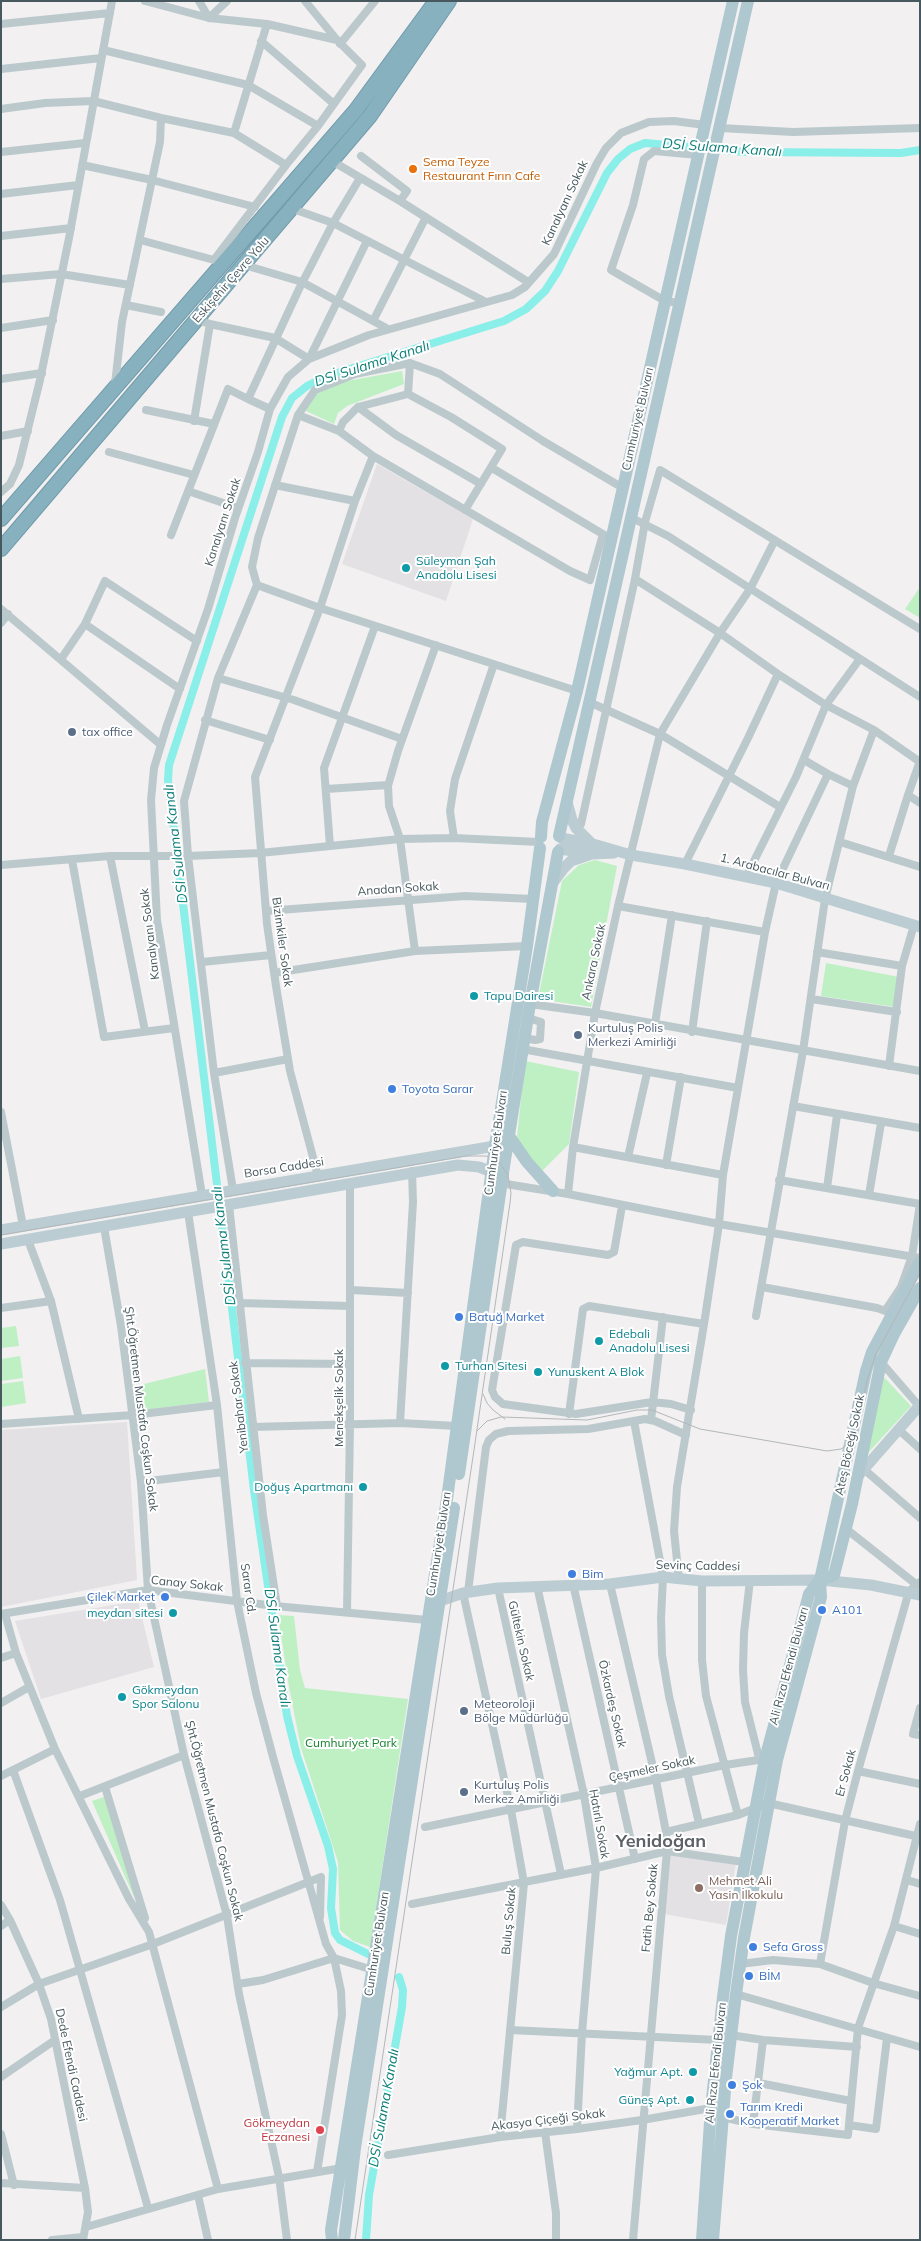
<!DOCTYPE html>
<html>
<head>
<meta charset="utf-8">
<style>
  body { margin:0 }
  #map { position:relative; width:921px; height:2241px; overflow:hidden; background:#f2f0f0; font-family:Mulish,sans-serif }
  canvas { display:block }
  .frame { position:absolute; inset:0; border:2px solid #47595e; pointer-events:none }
</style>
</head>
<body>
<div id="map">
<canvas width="921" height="2241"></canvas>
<div class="frame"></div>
</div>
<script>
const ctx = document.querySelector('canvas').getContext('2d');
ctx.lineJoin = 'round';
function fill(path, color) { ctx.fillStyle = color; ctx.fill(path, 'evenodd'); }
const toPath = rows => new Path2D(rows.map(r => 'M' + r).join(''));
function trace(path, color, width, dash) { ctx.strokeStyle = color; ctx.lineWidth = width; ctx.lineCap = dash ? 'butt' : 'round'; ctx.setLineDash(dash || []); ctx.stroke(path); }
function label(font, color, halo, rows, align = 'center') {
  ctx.font = font + ' Mulish,sans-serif'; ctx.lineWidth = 4; ctx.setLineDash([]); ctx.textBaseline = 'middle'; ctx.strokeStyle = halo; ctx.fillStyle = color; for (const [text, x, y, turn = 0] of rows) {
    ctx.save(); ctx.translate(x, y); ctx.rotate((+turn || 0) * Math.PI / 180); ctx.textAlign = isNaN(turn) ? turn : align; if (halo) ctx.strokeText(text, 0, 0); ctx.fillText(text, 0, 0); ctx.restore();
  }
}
fill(toPath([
  [377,464,473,519,446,601,342,564],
  [127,1422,137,1580,1,1607,1,1430],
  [138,1601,154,1667,41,1699,15,1621],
  [670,1854,736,1863,726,1925,664,1914]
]), '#e3e1e3');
fill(toPath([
  [402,371,404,384,347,406,338,413,334,424,306,411,309,401,319,392,336,383],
  [920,587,920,618,905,609],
  [595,860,617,866,591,1007,538,999,562,881,579,865],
  [826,963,899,977,895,1007,821,996],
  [525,1061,579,1072,569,1144,540,1173,516,1147],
  [16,1326,19,1346,1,1348,1,1328],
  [20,1356,23,1378,1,1381,1,1359],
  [205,1369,209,1402,143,1410,140,1385],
  [881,1374,911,1406,867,1454],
  [23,1381,26,1403,1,1407,1,1384],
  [278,1615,294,1616,300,1670,305,1688,408,1699,370,1947,353,1941,340,1930,338,1862,301,1748,289,1687],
  [107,1796,136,1896,134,1897,92,1801]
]), '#bef0c4');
trace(toPath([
  [368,1954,340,1940,335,1933,331,1908,333,1869,328,1846,297,1756,287,1716,254,1490,168,780,169,765,282,417,292,398,307,386,327,376,504,321,526,309,545,291,558,271,607,173,618,159,630,149,645,143,745,152,901,153,920,150],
  [366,2240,369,2195,402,2007,403,1990,399,1977]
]), '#8aeee9', 8);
const highway = toPath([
  [1,519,356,110,436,1],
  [1,549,370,116,449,1]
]);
trace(highway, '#729cab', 16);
trace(toPath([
  [145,1,209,18,267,24,234,133],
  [199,1,209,18,227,1],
  [1,24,110,13],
  [267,24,337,40],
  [261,41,334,104],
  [340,44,375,1],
  [103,50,248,85,318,126],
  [1,69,101,58],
  [1,109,45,103,93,101,161,118,160,142,122,322,115,384],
  [161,118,234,133,286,165],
  [720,128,793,132,920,128],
  [1,152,85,143],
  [361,156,407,191,400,201],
  [332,161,400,201,528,282],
  [82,165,152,180,255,207],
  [1,194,78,185],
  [293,209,333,223,360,178],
  [1,236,71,228],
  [140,240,214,260,286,165,318,126,362,65,337,40,305,1],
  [251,267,302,282,388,329],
  [1,279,61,274,130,285],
  [679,303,665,301,611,270,633,205,644,159,654,151,698,155],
  [126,305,161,312],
  [373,321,426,217],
  [210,324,275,338,309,359,367,241],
  [1,328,53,320],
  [1,379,42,373],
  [408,394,451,417,502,449,465,510],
  [248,399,270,409],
  [358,407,396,435,481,484],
  [146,410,214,424],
  [298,415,339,431,373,456,570,571,590,580,603,534],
  [194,421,210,324,204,322],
  [339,431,343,422,358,407,408,394,410,363],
  [1,436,28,431],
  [109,452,194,475],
  [373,456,355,501,320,608,257,585,252,567,258,538,298,415,315,390,355,374,410,363,440,374,543,441,623,488],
  [492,468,606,536],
  [275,485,355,501],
  [188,491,238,508],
  [1,492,10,484,19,465,40,380,69,238,112,1],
  [630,517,668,536,920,697],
  [171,535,228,389,248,399,299,289,333,223,486,302],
  [635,579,720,633,778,674,826,705,874,730,920,762],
  [257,585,218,678,184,801,188,856,260,853,330,846,324,768,375,626],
  [1,609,161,745],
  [1,623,8,614],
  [85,624,180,689],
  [61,659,85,624,105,581,197,641],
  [218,678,294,700,402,739],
  [589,702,660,734,780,807],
  [205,720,270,740],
  [804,760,828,774,853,786],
  [920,761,908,795,920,803],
  [326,789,388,785],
  [581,824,635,579,645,522,660,470,920,629],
  [454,838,450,811,455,779,494,664],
  [840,842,920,867],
  [330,846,400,839,454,838,539,842],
  [110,856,145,1031],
  [889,856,908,795],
  [72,860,104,1037,174,1028],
  [685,864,748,738,778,674],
  [1,865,110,856,188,856,214,1073,233,1190],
  [746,877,796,777,826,705,859,660],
  [618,906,765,932],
  [266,911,465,896,533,899],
  [415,951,400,839,389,806,388,786,398,751,436,645],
  [817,952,902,966],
  [202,962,271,955],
  [274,973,415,951,527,946],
  [811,999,897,1012],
  [530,1004,595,1013,920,1071],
  [655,1024,672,915],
  [692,1032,707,921],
  [524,1038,535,1040,540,1039,541,1022,528,1018],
  [522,1049,738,1088],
  [889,1066,902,966,914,925],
  [214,1073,288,1059],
  [793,1106,920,1128],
  [1,1112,23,1226],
  [573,1147,723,1175],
  [628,1157,647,1073],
  [666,1165,681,1077],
  [318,1176,290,1071,276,986,267,924,255,777,320,608,577,691],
  [779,1180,920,1204,912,1256,901,1287,885,1311],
  [500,1181,506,1184,568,1194,719,1224,920,1258],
  [827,1188,837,1115],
  [568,1194,573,1147,595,1013,618,906,660,734,720,633,750,589,775,540],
  [202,1195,157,920,151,800,154,768,167,725,208,609,235,518,258,452,270,409,288,377,309,359,369,335,512,295,525,287,554,254,597,163,606,148,621,133,649,122,674,121,705,125],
  [869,1195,881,1123],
  [229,1205,263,1515,277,1606],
  [622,1206,614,1252,608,1255,523,1242,516,1245,492,1390,495,1397,503,1404,576,1414,652,1402,671,1404,691,1410],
  [188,1212,217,1405,237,1601,256,1693,273,1757,326,1944,334,1958,341,1991,342,2015,317,2172],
  [104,1227,121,1326,141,1482,148,1590,184,1755,227,1916,239,1994,279,2177,287,2240],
  [28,1240,51,1301,79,1419],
  [762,1287,877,1308,888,1312],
  [351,1290,408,1293],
  [240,1303,350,1306],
  [1,1308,51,1301],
  [756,1316,803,1051,825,899,853,786,874,730],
  [881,1362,919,1406],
  [245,1363,349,1364],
  [569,1414,583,1309,589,1306,704,1324],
  [651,1420,663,1317],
  [634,1421,663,1577,661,1618,662,1655,669,1696,699,1823],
  [400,1423,413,1202,412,1171],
  [1,1424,133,1415,217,1405],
  [253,1427,400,1423,457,1426],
  [898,1429,920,1449],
  [866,1471,920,1518],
  [141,1482,224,1472],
  [845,1528,917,1585],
  [679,1580,674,1531,677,1487,705,1318,719,1224,723,1175,765,932,776,883,828,774],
  [750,1580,744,1633,743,1670,745,1702,759,1758],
  [702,1581,702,1660,706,1696,738,1815],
  [573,1584,635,1859],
  [610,1584,656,1780,666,1832,667,1851,633,2240],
  [537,1586,584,1795,596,1868,582,2033,577,2129],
  [498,1588,561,1874],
  [468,1592,486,1447,489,1440,496,1434,508,1431,588,1429,645,1419,655,1421,686,1435],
  [463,1593,511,1810,524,1883,500,2137],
  [347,1612,350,1424,350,1183],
  [1,1614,148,1590,275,1606,427,1620],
  [5,1614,16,1653,55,1749,129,1899,149,1932,218,2189],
  [1,1658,16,1653],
  [1,1703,29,1687],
  [920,1708,913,1734,920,1735],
  [13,1770,60,1900,148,2208],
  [858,1771,920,1784],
  [1,1776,55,1749],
  [105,1787,145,1918],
  [80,1796,184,1755],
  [425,1827,725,1765,765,1759],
  [666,1832,738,1815,768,1803,920,1837],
  [907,1880,920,1884],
  [412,1904,596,1868,667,1851,744,1862],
  [1,1905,10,1920,39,1984,51,2019,85,2188,88,2212,83,2240],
  [1,1926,10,1920],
  [894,1926,920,1934],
  [740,1964,773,1960,820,1964,873,1983,920,1996],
  [820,1964,845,1821,858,1771,909,1591,920,1582],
  [238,1984,263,1980,334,1958,373,1970],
  [736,1994,920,2047],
  [1,2007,39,1984,153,1944,321,1877,320,1917],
  [510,2030,718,2040],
  [730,2035,763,2040,857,2047],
  [1,2077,55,2040],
  [759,2083,851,2101],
  [753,2124,763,2040],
  [849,2125,876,2129,887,2038],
  [545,2132,556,2213,556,2240],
  [1,2134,14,2185],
  [388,2155,500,2137,577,2129,642,2120,711,2108,722,2117,753,2124,848,2135,858,2028,894,1926,920,1824],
  [1,2183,85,2188],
  [198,2195,208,2240],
  [86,2227,218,2189,342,2168],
  [52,2240,83,2237]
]), '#bbc9cd', 8);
trace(toPath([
  [567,802,572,820,576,828,591,843],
  [561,838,593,844,631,855,685,864,776,883,920,927],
  [560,849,593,854,614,853],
  [552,884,564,868,571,861,589,855],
  [1,1230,495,1146,500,1152],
  [1,1244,458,1165,479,1167,492,1172],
  [857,1477,920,1405],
  [435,1608,440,1601,463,1593,498,1588,610,1584,663,1577,702,1581,820,1580,871,1585,920,1595]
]), '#bbccd2', 11);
trace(toPath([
  [559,836,748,1],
  [541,837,542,822,577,691,733,1],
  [509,1136,527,1162,553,1191],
  [459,1474,505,1160,530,1004,558,852],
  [332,2240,331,2230,447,1499,495,1146,527,946,540,848],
  [344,2240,355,2148,454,1508],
  [702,2240,711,2108,723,1997,731,1936,765,1759,809,1594,820,1580,834,1575,852,1504,881,1362,894,1334,920,1288],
  [713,2240,726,2078,736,1994,744,1938,777,1760,821,1597,820,1580,866,1371,872,1352,920,1262]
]), '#afc7cf', 12);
trace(highway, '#87b1bf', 14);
trace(toPath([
  [1,1235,466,1156,486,1156,494,1159,499,1162,508,1175,511,1193,510,1203,474,1450,355,2240],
  [483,1394,487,1403,493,1410,505,1419],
  [477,1431,487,1421,501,1417,587,1420,637,1410,652,1410,700,1429,827,1451,841,1449,851,1443,856,1437,867,1380,876,1354,920,1273]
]), '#b2b7ba', 1);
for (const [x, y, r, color] of [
  [413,169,5,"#e8710a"],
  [406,568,5,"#0f9aa8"],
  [72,732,5,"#5c6f8a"],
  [474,996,5,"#0f9aa8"],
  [578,1035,5,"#5c6f8a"],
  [392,1089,5,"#3f7fe0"],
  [459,1317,5,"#3f7fe0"],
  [599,1341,5,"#0f9aa8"],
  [445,1366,5,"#0f9aa8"],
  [538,1372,5,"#0f9aa8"],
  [363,1487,5,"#0f9aa8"],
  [572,1574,5,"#3f7fe0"],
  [165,1597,5,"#3f7fe0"],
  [822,1610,5,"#3f7fe0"],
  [173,1613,5,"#0f9aa8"],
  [122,1697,5,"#0f9aa8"],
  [464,1711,5,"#5c6f8a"],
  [464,1792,5,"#5c6f8a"],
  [699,1888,5,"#8d6e63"],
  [753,1947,5,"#3f7fe0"],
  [749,1976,5,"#3f7fe0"],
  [693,2072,5,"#0f9aa8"],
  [732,2085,5,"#3f7fe0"],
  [690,2100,5,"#0f9aa8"],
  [730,2114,5,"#3f7fe0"],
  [320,2130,5,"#e0444e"]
]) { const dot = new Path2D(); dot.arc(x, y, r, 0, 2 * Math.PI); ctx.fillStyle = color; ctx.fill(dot); trace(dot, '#fff', 2); }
label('12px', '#c56008', '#fff', [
  ["Sema Teyze",423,162],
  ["Restaurant Fırın Cafe",423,176]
], 'left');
label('12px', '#47595e', '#fff', [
  ["Kanalyanı Sokak",565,203,-65],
  ["Eskişehir Çevre Yolu",231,280,-49],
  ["Cumhuriyet Bulvarı",638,419,-77],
  ["Kanalyanı Sokak",223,522,-72],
  ["1. Arabacılar Bulvarı",775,872,15],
  ["Anadan Sokak",398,889,-4],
  ["Kanalyanı Sokak",150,934,-97],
  ["Bizimkiler Sokak",282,942,82],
  ["Ankara Sokak",594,962,-78],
  ["Cumhuriyet Bulvarı",496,1143,-82],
  ["Borsa Caddesi",284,1168,-9],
  ["Menekşelik Sokak",339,1398,-90],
  ["Yenibahar Sokak",239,1407,-97],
  ["Şht.Öğretmen Mustafa Coşkun Sokak",141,1409,83],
  ["Ateş Böceği Sokak",850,1445,-78],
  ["Cumhuriyet Bulvarı",439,1544,-81],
  ["Sevinç Caddesi",698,1566,1],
  ["Canay Sokak",187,1584,6],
  ["Sarar Cd.",248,1589,82],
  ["Gültekin Sokak",521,1641,77],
  ["Ali Rıza Efendi Bulvarı",789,1666,-75],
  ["Özkardeş Sokak",612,1704,77],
  ["Çeşmeler Sokak",652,1769,-12],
  ["Er Sokak",846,1773,-75],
  ["Şht.Öğretmen Mustafa Coşkun Sokak",214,1821,76],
  ["Hatırlı Sokak",599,1824,80],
  ["Fatih Bey Sokak",650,1908,-85],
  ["Buluş Sokak",509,1921,-85],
  ["Cumhuriyet Bulvarı",377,1944,-81],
  ["Ali Rıza Efendi Bulvarı",716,2063,-84],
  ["Dede Efendi Caddesi",71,2065,78],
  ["Akasya Çiçeği Sokak",548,2120,-7]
]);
label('12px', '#0d838f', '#fff', [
  ["Süleyman Şah",416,561],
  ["Anadolu Lisesi",416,575],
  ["Tapu Dairesi",484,996],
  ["Edebali",609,1334],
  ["Anadolu Lisesi",609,1348],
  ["Turhan Sitesi",455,1366],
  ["Yunuskent A Blok",548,1372],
  ["Doğuş Apartmanı",353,1487,"right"],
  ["meydan sitesi",163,1613,"right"],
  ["Gökmeydan",132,1690],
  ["Spor Salonu",132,1704],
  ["Yağmur Apt.",683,2072,"right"],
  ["Güneş Apt.",680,2100,"right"]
], 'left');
label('12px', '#4e5e75', '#fff', [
  ["tax office",82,732],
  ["Kurtuluş Polis",588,1028],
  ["Merkezi Amirliği",588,1042],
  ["Meteoroloji",474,1704],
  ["Bölge Müdürlüğü",474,1718],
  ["Kurtuluş Polis",474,1785],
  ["Merkez Amirliği",474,1799]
], 'left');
label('12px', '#366cbe', '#fff', [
  ["Toyota Sarar",402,1089],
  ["Batuğ Market",469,1317],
  ["Bim",582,1574],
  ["Çilek Market",155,1597,"right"],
  ["A101",832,1610],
  ["Sefa Gross",763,1947],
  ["BİM",759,1976],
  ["Şok",742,2085],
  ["Tarım Kredi",740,2107],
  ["Kooperatif Market",740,2121]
], 'left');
label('12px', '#168230', '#fff', [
  ["Cumhuriyet Park",351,1743]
]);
label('12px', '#785e54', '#fff', [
  ["Mehmet Ali",709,1881],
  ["Yasin İlkokulu",709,1895]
], 'left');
label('12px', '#be3a42', '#fff', [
  ["Gökmeydan",310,2123],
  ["Eczanesi",310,2137]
], 'right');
label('italic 14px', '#0c7f79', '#fff', [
  ["DSİ Sulama Kanalı",722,148,4],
  ["DSİ Sulama Kanalı",372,364,-18],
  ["DSİ Sulama Kanalı",176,844,-97],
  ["DSİ Sulama Kanalı",224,1246,-97],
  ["DSİ Sulama Kanalı",277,1648,82],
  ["DSİ Sulama Kanalı",384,2108,-80]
]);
label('bold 18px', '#5c6265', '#fff', [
  ["Yenidoğan",661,1842]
]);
</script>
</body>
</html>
